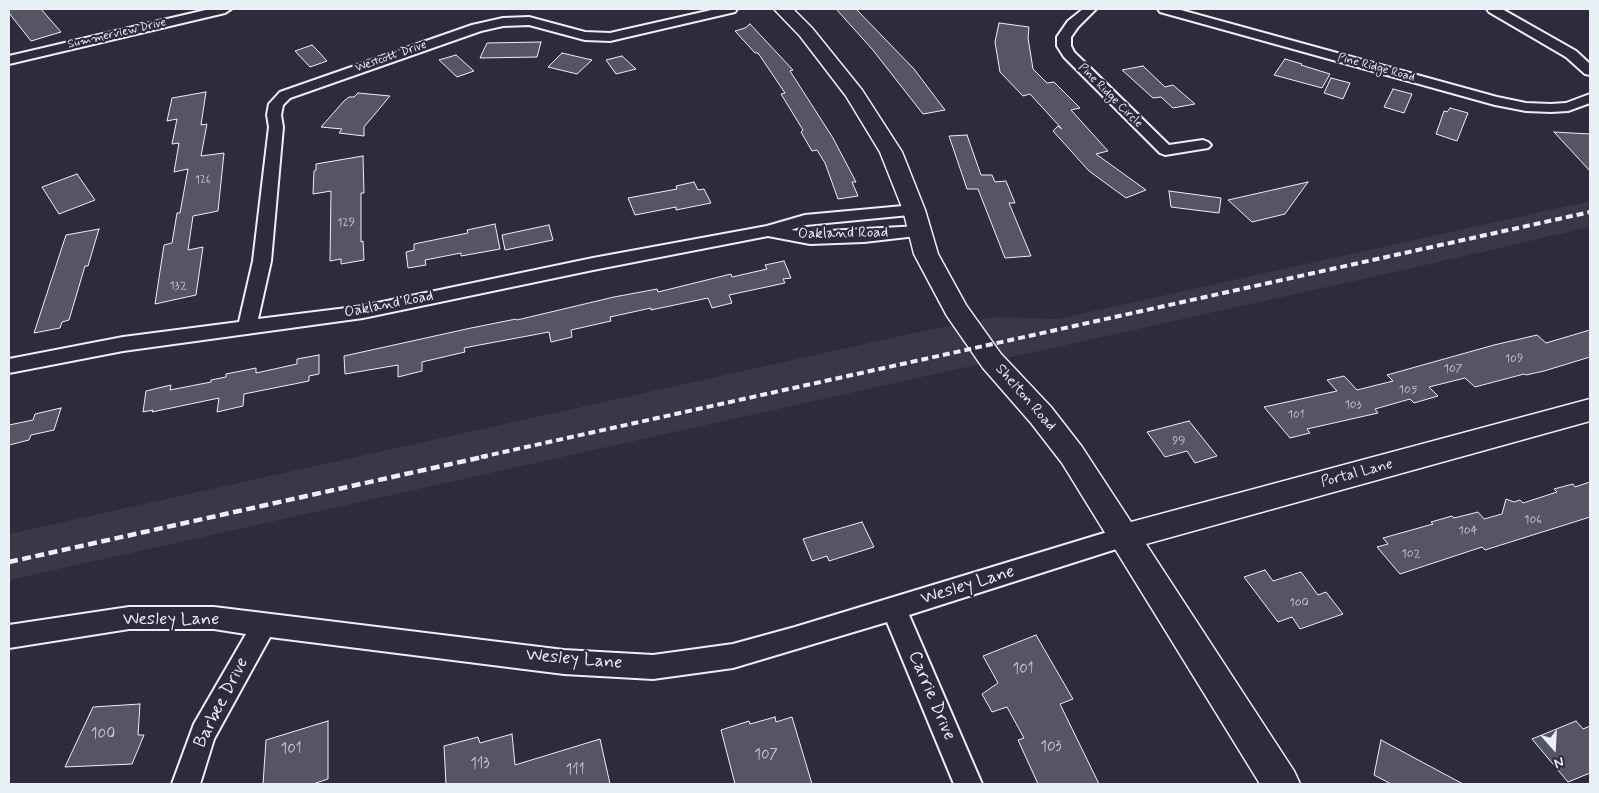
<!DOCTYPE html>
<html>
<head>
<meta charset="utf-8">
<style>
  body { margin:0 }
  #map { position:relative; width:1599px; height:793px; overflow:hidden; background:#2f2a3d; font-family:Mynerve,sans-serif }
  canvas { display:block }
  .frame { position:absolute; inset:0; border:10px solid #e8f1f8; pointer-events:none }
  .north { position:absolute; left:1529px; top:723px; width:50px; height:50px; -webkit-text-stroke:4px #2f2a3d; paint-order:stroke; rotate:161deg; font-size:14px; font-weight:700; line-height:20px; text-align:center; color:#e8f1f8 }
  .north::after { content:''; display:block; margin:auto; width:18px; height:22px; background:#e8f1f8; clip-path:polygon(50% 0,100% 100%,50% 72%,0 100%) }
</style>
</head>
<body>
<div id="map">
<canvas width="1599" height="793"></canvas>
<div class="frame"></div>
<div class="north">N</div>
</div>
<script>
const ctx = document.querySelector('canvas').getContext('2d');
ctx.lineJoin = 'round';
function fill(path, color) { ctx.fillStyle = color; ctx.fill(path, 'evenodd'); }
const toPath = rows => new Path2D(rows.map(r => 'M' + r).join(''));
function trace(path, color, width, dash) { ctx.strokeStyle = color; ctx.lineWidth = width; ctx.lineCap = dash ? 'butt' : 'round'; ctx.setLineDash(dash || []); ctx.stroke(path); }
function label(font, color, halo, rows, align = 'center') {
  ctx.font = font + ' Mynerve,sans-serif'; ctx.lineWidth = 4.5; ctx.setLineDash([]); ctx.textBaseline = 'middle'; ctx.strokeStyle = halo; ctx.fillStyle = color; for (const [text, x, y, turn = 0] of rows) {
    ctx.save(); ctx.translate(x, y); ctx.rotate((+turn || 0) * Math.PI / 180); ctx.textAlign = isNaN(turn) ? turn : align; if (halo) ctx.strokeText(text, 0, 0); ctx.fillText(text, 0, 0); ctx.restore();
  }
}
fill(toPath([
  [1590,201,1590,227,1417,267,9,580,9,534,928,330,994,317,1058,319]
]), '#3b3749');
const building = toPath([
  [9,9,41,9,61,32,31,41,9,13,9,9],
  [836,9,856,9,914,69,945,110,923,114,872,49,836,9],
  [999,23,1029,27,1028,38,1033,69,1047,83,1054,82,1080,108,1071,110,1108,151,1096,154,1146,190,1126,198,1089,171,1053,131,1058,126,1062,129,1030,94,1023,96,1000,72,995,42,999,23],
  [750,24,793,70,790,71,833,138,856,182,852,182,858,196,838,199,825,163,817,150,812,151,801,132,803,130,781,94,785,93,758,53,755,53,735,31,745,28,750,24],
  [541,42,537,57,480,58,487,43,541,42],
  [312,45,318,51,327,61,310,67,295,51,312,45],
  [562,53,592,60,577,74,548,67,562,53],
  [456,55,474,71,457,77,439,60,456,55],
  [622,56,636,69,616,74,606,60,622,56],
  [1285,59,1302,64,1301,65,1330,74,1322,88,1274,75,1285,59],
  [1143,66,1165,87,1173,85,1195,104,1173,108,1161,97,1153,98,1122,70,1143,66],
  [1331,78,1350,83,1343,99,1324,93,1331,78],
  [1393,89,1412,94,1404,113,1384,107,1393,89],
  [206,92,201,125,207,124,201,156,224,153,218,211,193,216,188,250,203,247,196,295,155,304,164,245,172,243,177,213,180,213,188,169,174,172,179,143,172,144,177,119,167,121,172,98,206,92],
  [358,93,390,96,364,127,364,136,339,133,342,129,321,127,344,101,349,97,354,97,358,93],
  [1450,108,1468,113,1457,141,1436,134,1444,111,1447,112,1450,108],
  [1554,132,1590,134,1590,171,1554,132],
  [967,135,981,175,992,175,995,182,1006,181,1015,203,1009,203,1031,256,1005,258,978,189,967,189,949,136,967,135],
  [363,156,364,193,361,193,361,242,363,241,364,260,341,264,341,259,330,261,331,191,313,194,314,171,316,170,316,164,363,156],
  [77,174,95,200,59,214,42,187,77,174],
  [694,182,698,190,704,189,711,203,676,210,676,207,635,215,628,198,677,189,676,186,694,182],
  [1308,182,1285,214,1252,222,1228,200,1308,182],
  [1169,191,1221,198,1219,213,1171,207,1169,191],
  [495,224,500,249,461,256,461,253,425,260,426,265,408,268,406,252,414,250,414,244,468,233,467,230,495,224],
  [549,225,553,240,505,250,502,235,549,225],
  [99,229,88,266,85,266,69,320,62,322,60,328,34,333,66,235,99,229],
  [784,261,791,278,783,279,785,283,729,295,732,303,712,308,708,298,651,310,651,308,610,317,611,321,571,330,572,337,551,342,549,332,474,346,464,348,465,352,422,362,422,371,398,377,398,365,345,374,344,356,471,328,516,319,517,320,614,297,657,289,658,292,731,274,732,277,767,269,765,265,784,261],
  [1590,330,1590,357,1544,371,1526,375,1524,374,1475,387,1465,378,1429,387,1438,396,1414,403,1410,399,1375,409,1378,413,1307,429,1310,433,1290,438,1264,407,1337,391,1327,380,1344,376,1357,390,1393,381,1387,375,1494,345,1537,335,1546,343,1590,330],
  [319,355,319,374,309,376,309,381,244,394,243,406,217,412,219,398,152,412,153,410,143,412,146,391,171,385,170,390,211,382,211,380,226,377,226,374,256,368,256,373,297,364,297,359,319,355],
  [61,408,54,430,31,435,29,440,9,445,9,425,33,420,35,414,61,408],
  [1189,421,1217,456,1195,463,1187,451,1165,457,1147,432,1189,421],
  [1590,482,1590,517,1485,550,1482,547,1400,574,1377,547,1388,544,1383,538,1433,524,1431,522,1452,516,1454,518,1478,512,1484,519,1502,514,1506,499,1514,502,1520,500,1523,503,1557,492,1554,489,1573,484,1575,487,1590,482],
  [862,522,874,547,829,561,827,556,812,561,803,539,862,522],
  [1265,570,1273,581,1301,572,1318,595,1326,592,1343,614,1300,629,1292,617,1278,622,1244,577,1265,570],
  [1036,635,1073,699,1060,704,1099,784,1038,784,1018,740,1024,738,1007,707,992,712,982,694,998,683,983,656,1036,635],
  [140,704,138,735,144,735,132,764,65,767,93,707,140,704],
  [775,717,776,722,792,717,812,784,735,784,721,730,749,721,750,724,775,717],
  [328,721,328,779,313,784,263,784,266,740,328,721],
  [1576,721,1583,729,1590,726,1590,773,1568,782,1532,739,1576,721],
  [512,734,515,765,600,739,610,784,446,784,444,746,478,737,480,743,512,734],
  [1381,740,1463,784,1391,784,1374,775,1381,740]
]);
fill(building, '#575565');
trace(building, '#e8f1f8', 1);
const street = toPath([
  [210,9,231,9,225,13,9,64,9,56,210,9],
  [716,9,737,9,735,12,610,41,585,40,529,25,503,26,481,31,290,98,283,105,281,115,283,127,271,261,258,319,363,306,593,258,767,226,805,215,914,205,920,206,922,210,920,214,806,225,791,230,810,232,919,226,925,227,927,231,925,235,864,242,810,244,768,236,593,270,363,318,123,351,9,373,9,359,123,337,239,322,253,261,269,127,267,115,269,104,280,92,472,25,503,18,529,17,585,32,610,33,716,9],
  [1083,9,1096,9,1078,27,1071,37,1071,46,1074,52,1169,145,1203,140,1208,142,1211,145,1208,148,1165,155,1160,153,1064,57,1057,46,1057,37,1068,21,1083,9],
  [1158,9,1177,9,1497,97,1526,103,1551,104,1566,103,1590,94,1590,103,1568,111,1551,112,1526,111,1495,105,1160,12,1158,9],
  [1487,9,1502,9,1576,51,1590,64,1590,75,1585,74,1566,57,1489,12,1487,9],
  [1124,527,1132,530,1135,537,1132,544,909,615,982,784,954,784,887,622,733,668,653,679,564,674,270,637,214,739,200,784,172,784,194,724,246,634,214,629,129,629,9,648,9,625,129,607,214,607,564,650,653,655,733,644,795,627,1124,527]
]);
const secondary = toPath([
  [774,9,793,9,812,28,862,90,902,152,925,210,938,254,966,305,1001,354,1051,407,1082,447,1131,522,1590,399,1590,421,1146,544,1294,771,1300,784,1260,784,1062,463,1031,423,983,368,947,316,914,254,903,210,880,152,846,96,800,36,774,9]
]);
trace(street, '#e8f1f8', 4);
trace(secondary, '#e8f1f8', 3);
fill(street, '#2f2a3d');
fill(secondary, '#2f2a3d');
trace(toPath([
  [481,457,1590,212]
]), '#e8f1f8', 4, [7, 4]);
trace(toPath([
  [9,562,487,456]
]), '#e8f1f8', 4.5, [9, 4.5]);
label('11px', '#c4cad3', null, [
  ["126",203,181]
]);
label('12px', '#e8f1f8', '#2f2a3d', [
  ["Summerview Drive",117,34,-13],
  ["Westcott Drive",391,57,-19],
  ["Pine Ridge Road",1376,68,15],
  ["Pine Ridge Circle",1110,96,45]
]);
label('12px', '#c4cad3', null, [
  ["129",346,223],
  ["132",178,286],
  ["109",1514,359],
  ["107",1453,369],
  ["105",1408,390],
  ["103",1353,405],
  ["101",1296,415],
  ["99",1179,441],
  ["106",1533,520],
  ["104",1468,531],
  ["102",1411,554],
  ["100",1299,603]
]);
label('15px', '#e8f1f8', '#2f2a3d', [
  ["Oakland Road",843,234,-1],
  ["Oakland Road",389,305,-11],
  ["Shelton Road",1025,398,49],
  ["Portal Lane",1357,474,-15]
]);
label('15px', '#c4cad3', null, [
  ["101",1023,670],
  ["100",103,735],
  ["103",1051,748],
  ["101",291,750],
  ["107",766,756],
  ["113",480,765],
  ["111",575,771]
]);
label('18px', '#e8f1f8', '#2f2a3d', [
  ["Wesley Lane",968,586,-17],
  ["Wesley Lane",171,620],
  ["Wesley Lane",574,660,5],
  ["Carrie Drive",931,696,67],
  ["Barbee Drive",222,703,-63]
]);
</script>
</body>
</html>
